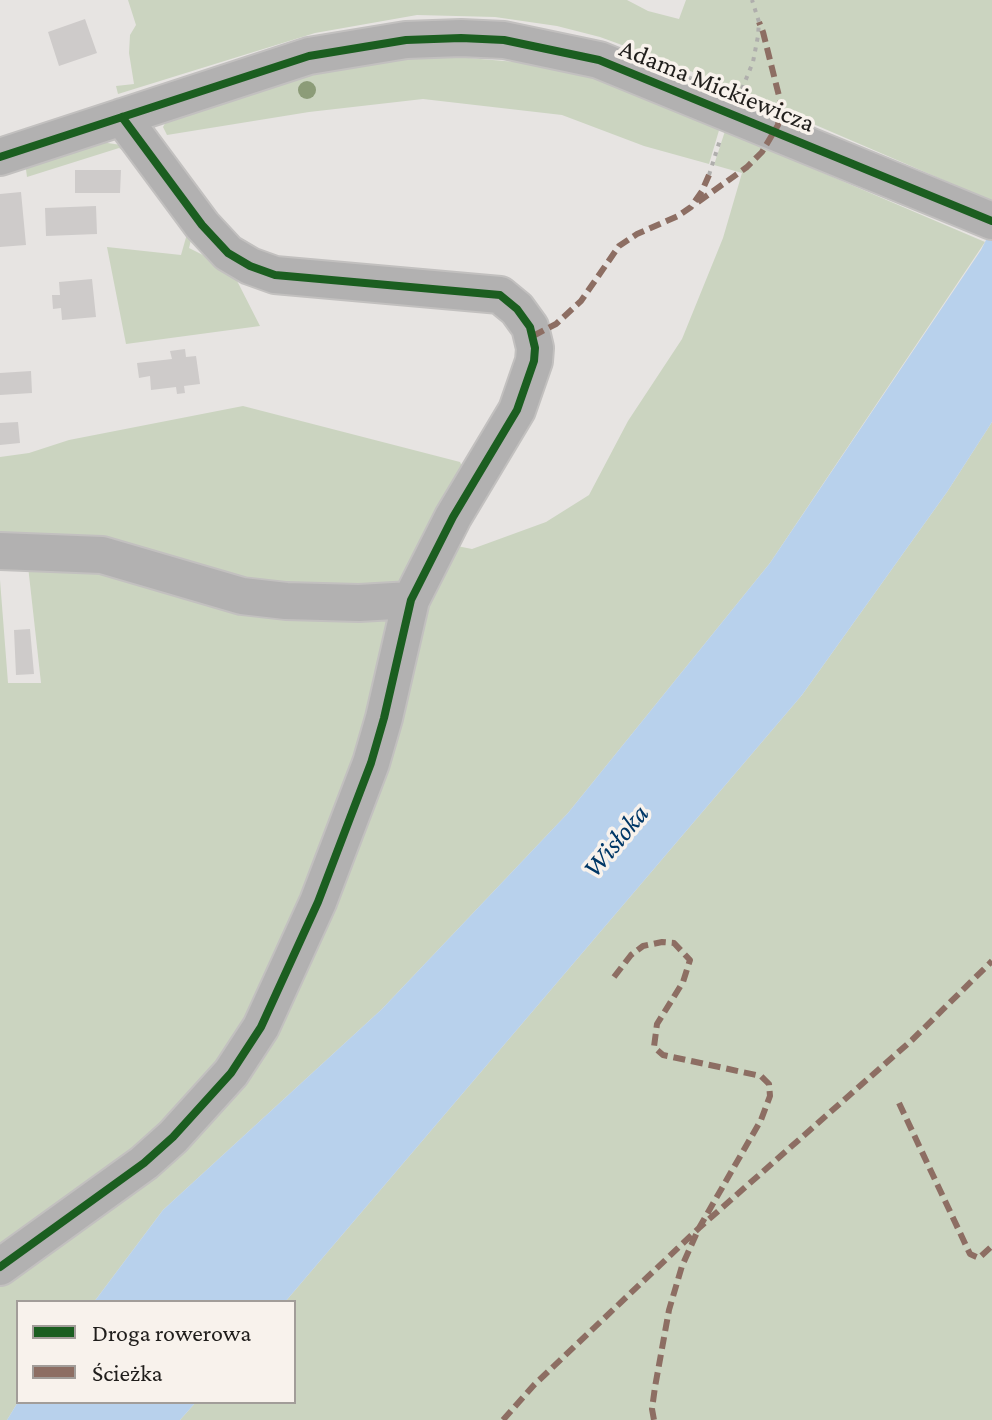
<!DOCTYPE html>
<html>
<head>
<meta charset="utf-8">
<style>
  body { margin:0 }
  #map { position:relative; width:992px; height:1420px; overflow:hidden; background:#e7e4e2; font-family:"Crimson Pro",serif }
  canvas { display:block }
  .legend { position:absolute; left:16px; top:1300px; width:280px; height:104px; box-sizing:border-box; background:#f8f2ec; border:2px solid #a29d99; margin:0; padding:10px 14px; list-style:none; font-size:24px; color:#201e1c }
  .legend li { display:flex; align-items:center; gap:16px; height:40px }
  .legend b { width:40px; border:2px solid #a29d99 }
</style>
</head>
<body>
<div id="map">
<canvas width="992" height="1420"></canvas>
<ul class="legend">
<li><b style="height:10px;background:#1b5e20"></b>Droga rowerowa</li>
<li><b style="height:10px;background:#8d6e63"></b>Ścieżka</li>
</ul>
</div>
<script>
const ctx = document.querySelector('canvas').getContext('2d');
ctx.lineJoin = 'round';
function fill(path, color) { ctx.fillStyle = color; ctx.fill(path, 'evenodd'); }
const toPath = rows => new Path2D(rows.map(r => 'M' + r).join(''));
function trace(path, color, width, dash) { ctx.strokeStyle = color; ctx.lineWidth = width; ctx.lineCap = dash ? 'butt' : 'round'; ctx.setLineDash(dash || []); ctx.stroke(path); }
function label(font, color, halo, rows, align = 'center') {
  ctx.font = font + ' "Crimson Pro",serif'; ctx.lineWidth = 7; ctx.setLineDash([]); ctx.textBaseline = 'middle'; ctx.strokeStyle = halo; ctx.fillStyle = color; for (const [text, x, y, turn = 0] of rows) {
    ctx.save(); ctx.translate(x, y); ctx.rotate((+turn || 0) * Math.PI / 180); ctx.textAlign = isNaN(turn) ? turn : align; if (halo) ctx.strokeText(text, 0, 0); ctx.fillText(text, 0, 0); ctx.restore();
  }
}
fill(toPath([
  [128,0,627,0,648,11,679,19,686,0,992,0,992,201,674,64,600,37,557,26,495,17,417,15,315,33,118,94,116,86,134,84,129,53,130,35,136,25],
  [445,56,540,64,605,80,720,127,709,164,644,146,562,115,423,99,309,112,167,135,163,127,167,120,293,76,390,60],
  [725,131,985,242,770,563,568,813,382,1009,163,1210,94,1302,18,1302,18,1402,7,1420,0,1420,0,1273,239,1073,411,625,457,546,472,549,546,522,589,495,628,421,682,339,723,238,742,173,714,165],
  [88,140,121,145,138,153,192,221,195,239,191,240,189,248,231,269,260,326,126,344,107,247,181,255,189,227,133,157,119,148,27,177,25,162],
  [243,406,460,462,467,477,409,576,390,587,329,595,0,542,0,457,29,453,69,440],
  [992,422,992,1420,180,1420,196,1402,294,1402,294,1302,285,1302,802,695,947,492],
  [27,557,398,610,357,775,219,1080,0,1259,0,580,8,683,41,683]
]), '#cbd4c0');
fill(toPath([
  [992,228,992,422,947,492,802,695,285,1302,94,1302,163,1210,382,1009,568,813,770,563,981,250],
  [18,1402,196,1402,180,1420,7,1420]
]), '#b8d1ec');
fill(toPath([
  [85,19,97,53,59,66,48,32],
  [75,170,121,170,120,193,75,193],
  [21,192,26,245,0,247,0,194],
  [96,206,97,234,46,236,45,208],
  [92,279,96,317,62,320,61,308,53,309,52,295,60,295,59,282],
  [185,349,186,357,196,356,200,384,184,386,185,393,177,394,176,387,151,390,150,376,139,378,137,363,172,359,170,351],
  [31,371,32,393,0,395,0,373],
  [18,422,20,443,0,445,0,423],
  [30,629,34,674,16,675,14,630]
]), '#cecbca');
const minor = toPath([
  [0,157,309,56,406,40,461,38,504,40,599,60,992,221],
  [0,551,102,555,242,596,286,601,359,603,411,600],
  [0,1267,144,1163,173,1137,231,1073,261,1027,318,902,371,763,384,718,411,600,453,517,517,410,534,361,535,348,530,327,517,309,500,295,275,275,250,266,228,253,202,225,122,117]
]);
trace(minor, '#c2c0bf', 40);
trace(toPath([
  [742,89,753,62,758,36,759,22,752,0],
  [709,175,720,140]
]), '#afaeac', 4, [4, 6]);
trace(minor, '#b2b1b1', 36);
trace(toPath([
  [698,202,747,167,762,152,778,125,781,104,763,32,759,22],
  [533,336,556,324,581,301,619,246,637,234,678,216,691,207,702,191,709,175],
  [614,977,631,955,643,946,662,942,674,943,690,960,683,982,657,1024,654,1047,663,1055,761,1076,769,1084,770,1096,761,1120,699,1228,682,1266,669,1310,655,1387,652,1409,654,1420],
  [899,1103,970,1254,979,1258,992,1246],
  [503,1420,534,1385,699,1228,912,1040,992,961]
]), '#8d6e63', 6, [12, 6]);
trace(toPath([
  [0,157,309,56,406,40,461,38,504,40,599,60,992,221],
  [0,1267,144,1163,173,1137,231,1073,261,1027,318,902,371,763,384,718,411,600,453,517,517,410,534,361,535,348,530,327,517,309,500,295,275,275,250,266,228,253,202,225,122,117]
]), '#1b5e20', 8);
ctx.fillStyle = '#8c9c78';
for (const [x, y] of [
  [307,90]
]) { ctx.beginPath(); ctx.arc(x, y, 9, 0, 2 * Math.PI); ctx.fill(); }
label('26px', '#201e1c', '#f8f2ec', [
  ["Adama Mickiewicza",717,86,22]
]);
label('italic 28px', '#003766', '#f8f2ec', [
  ["Wisłoka",616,841,-50]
]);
</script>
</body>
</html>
